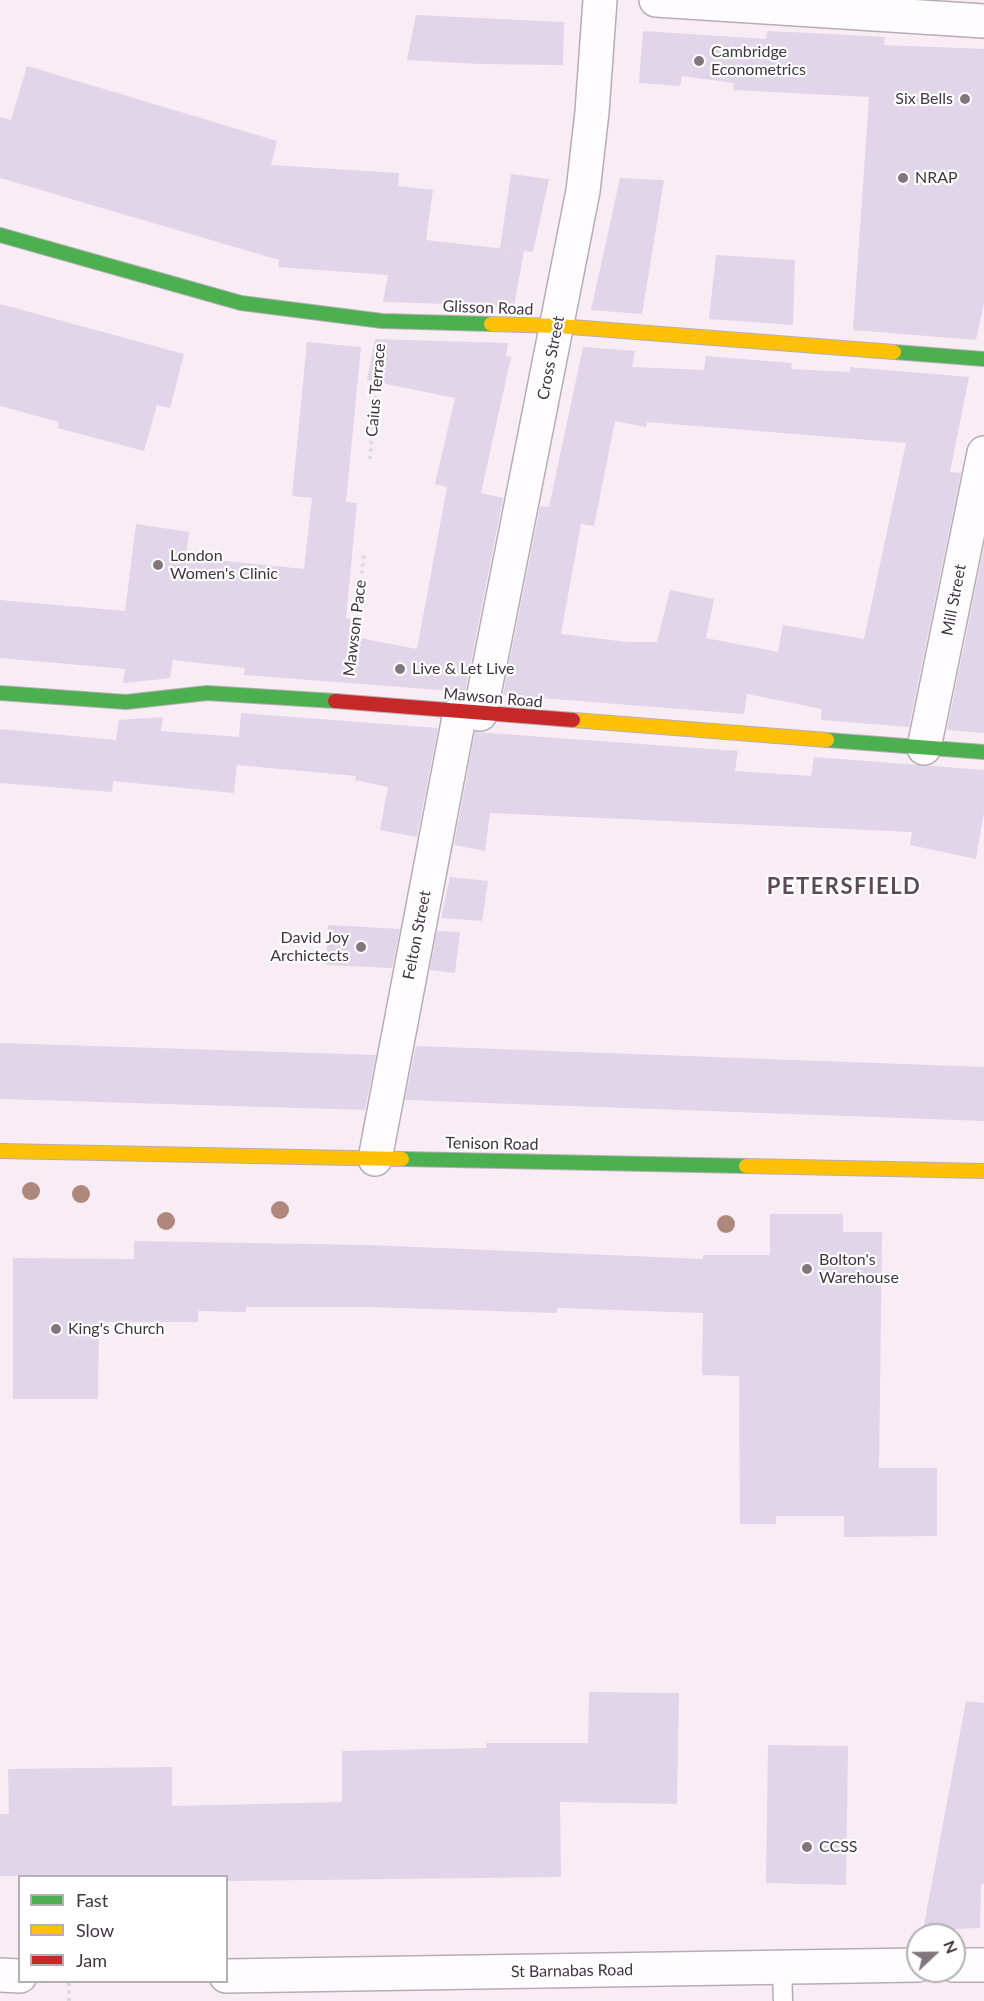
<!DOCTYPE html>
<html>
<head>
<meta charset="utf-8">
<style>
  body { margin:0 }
  #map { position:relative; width:984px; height:2001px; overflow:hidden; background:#f8edf5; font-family:Lato,sans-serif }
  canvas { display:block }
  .legend { position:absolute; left:18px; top:1875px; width:210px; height:108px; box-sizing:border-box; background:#fff; border:2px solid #b3afb2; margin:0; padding:8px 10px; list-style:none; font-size:18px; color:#40363e }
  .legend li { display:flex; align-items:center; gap:12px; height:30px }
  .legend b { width:30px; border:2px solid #b3afb2 }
  .north { position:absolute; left:906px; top:1923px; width:60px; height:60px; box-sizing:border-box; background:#fff; border:2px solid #b3afb2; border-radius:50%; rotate:68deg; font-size:16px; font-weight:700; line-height:24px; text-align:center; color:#40363e }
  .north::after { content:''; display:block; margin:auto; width:21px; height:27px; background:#80767e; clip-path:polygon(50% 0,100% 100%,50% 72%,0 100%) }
</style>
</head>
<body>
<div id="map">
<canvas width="984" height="2001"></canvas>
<ul class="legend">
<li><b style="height:8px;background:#4caf50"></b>Fast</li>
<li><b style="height:8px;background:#ffc107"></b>Slow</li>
<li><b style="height:8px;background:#c62828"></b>Jam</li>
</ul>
<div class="north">N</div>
</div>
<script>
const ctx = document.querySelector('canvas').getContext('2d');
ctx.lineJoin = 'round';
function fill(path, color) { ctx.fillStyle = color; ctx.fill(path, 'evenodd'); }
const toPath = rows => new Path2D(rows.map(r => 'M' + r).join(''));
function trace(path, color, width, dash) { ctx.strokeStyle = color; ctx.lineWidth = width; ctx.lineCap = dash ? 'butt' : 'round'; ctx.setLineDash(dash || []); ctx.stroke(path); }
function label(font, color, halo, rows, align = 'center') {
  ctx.font = font + ' Lato,sans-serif'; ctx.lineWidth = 4.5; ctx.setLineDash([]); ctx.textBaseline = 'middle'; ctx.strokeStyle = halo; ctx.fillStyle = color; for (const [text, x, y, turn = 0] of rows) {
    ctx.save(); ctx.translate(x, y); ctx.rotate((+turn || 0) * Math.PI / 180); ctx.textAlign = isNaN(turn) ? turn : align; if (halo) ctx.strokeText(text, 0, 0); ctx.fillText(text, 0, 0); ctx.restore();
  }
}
fill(toPath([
  [416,15,564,22,563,65,480,64,407,60],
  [643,31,766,39,767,31,813,33,885,37,884,45,984,49,984,303,976,340,853,330,869,97,733,90,734,83,682,76,680,86,639,83],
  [27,66,277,141,271,165,399,173,398,186,433,190,426,240,524,251,514,306,383,302,388,275,278,267,279,260,0,178,0,117,11,120],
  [511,174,549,179,533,252,500,248],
  [620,178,664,180,642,314,591,310],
  [716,255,795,260,793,325,709,319],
  [0,304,184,354,170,408,157,405,144,451,58,428,59,422,0,406],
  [375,339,508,343,506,356,511,357,481,493,503,498,465,692,244,675,245,668,173,660,170,678,126,683,123,683,125,669,0,658,0,600,125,611,136,524,189,532,186,557,304,569,312,498,292,496,307,342,361,347,346,502,357,503,346,618,351,619,349,636,417,649,447,487,435,484,455,398,367,380],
  [583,347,635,351,632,367,704,370,706,356,792,363,791,369,850,372,850,367,969,377,950,472,961,473,909,727,821,720,822,709,747,694,744,714,503,695,540,506,549,507],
  [615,421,646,427,647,422,906,443,864,639,783,625,778,652,706,638,714,599,670,590,657,642,627,642,561,634,581,524,594,526],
  [984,547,984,733,947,730],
  [241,713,438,728,417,837,380,830,388,787,355,780,356,776,237,765,234,793,113,781,112,792,0,783,0,729,116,740,119,720,163,717,161,731,239,737],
  [475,732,738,751,735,771,811,776,814,757,984,770,984,812,976,859,910,845,912,832,490,813,485,851,454,845],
  [450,877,488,881,482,921,441,918],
  [328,925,400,929,392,968,326,965],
  [437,931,460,932,455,973,430,970],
  [0,1043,376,1055,365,1110,0,1099],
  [416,1046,984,1067,984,1121,405,1100],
  [770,1214,843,1214,843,1232,882,1232,879,1468,937,1468,937,1536,844,1537,844,1516,776,1516,776,1524,740,1524,739,1376,702,1375,703,1313,557,1308,557,1313,367,1307,246,1307,246,1312,198,1311,198,1322,99,1322,98,1399,13,1399,13,1258,134,1259,134,1241,368,1245,703,1259,703,1255,770,1255],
  [589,1692,679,1693,677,1804,560,1802,561,1877,226,1881,226,1876,0,1876,0,1814,9,1814,8,1769,172,1767,172,1806,342,1802,342,1751,486,1748,486,1743,588,1743],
  [966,1701,984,1703,984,1884,981,1884,980,1928,923,1930],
  [768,1745,848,1746,846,1885,766,1883]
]), '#e0d5e9');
const lane = toPath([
  [782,1966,783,2001]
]);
const street = toPath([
  [656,0,984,21],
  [480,714,583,191,592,112,600,0],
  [924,748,984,453],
  [375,1159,460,712],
  [954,1965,984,1965],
  [0,1975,20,1976],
  [226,1976,918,1965]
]);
const fast = toPath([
  [0,235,241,303,382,321,491,324],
  [894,352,984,359],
  [0,693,126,702,207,693,335,701],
  [827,740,984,752],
  [402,1159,746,1166]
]);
const slow = toPath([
  [491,324,558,326,894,352],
  [573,720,827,740],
  [0,1151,402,1159],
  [746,1166,984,1171]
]);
const jam = toPath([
  [335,701,573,720]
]);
trace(lane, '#b6adb4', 21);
trace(street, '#b6adb4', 36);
trace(fast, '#b6adb4', 16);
trace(slow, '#b6adb4', 16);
trace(jam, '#b6adb4', 16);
trace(toPath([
  [370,459,378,361],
  [351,663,364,554],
  [69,2001,69,1982]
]), '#dedbde', 4, [3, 4.5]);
trace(lane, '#fefcfe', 18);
trace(street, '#fefcfe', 33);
trace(fast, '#4caf50', 14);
trace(slow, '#ffc107', 14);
trace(jam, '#c62828', 14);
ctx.fillStyle = '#ae877d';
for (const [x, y] of [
  [31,1191],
  [81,1194],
  [280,1210],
  [166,1221],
  [726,1224]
]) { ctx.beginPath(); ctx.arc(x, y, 9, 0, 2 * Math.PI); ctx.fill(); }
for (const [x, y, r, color] of [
  [699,61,6,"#80767e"],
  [965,99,6,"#80767e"],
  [903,178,6,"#80767e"],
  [158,565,6,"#80767e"],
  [400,669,6,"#80767e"],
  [361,947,6,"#80767e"],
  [807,1269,6,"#80767e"],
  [56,1329,6,"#80767e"],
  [807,1847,6,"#80767e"]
]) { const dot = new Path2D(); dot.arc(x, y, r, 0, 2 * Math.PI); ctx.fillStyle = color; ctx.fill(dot); trace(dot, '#fff', 2); }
label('16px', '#40363e', '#fff', [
  ["Cambridge",711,52],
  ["Econometrics",711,70],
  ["Six Bells",953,99,"right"],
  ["NRAP",915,178],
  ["London",170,556],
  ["Women's Clinic",170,574],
  ["Live & Let Live",412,669],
  ["David Joy",349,938,"right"],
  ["Archictects",349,956,"right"],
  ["Bolton's",819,1260],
  ["Warehouse",819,1278],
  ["King's Church",68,1329],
  ["CCSS",819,1847]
], 'left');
label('16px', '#40363e', '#fff', [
  ["Glisson Road",488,308,2],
  ["Cross Street",551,358,-79],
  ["Caius Terrace",376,390,-85],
  ["Mill Street",954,600,-79],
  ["Mawson Pace",355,628,-83],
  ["Mawson Road",493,698,5],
  ["Felton Street",417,935,-79],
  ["Tenison Road",492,1144,1],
  ["St Barnabas Road",572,1971,-1]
]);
ctx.letterSpacing = '1.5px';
label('bold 22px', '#5e4959', '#fff', [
  ["PETERSFIELD",844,887]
]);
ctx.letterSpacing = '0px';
</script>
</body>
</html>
